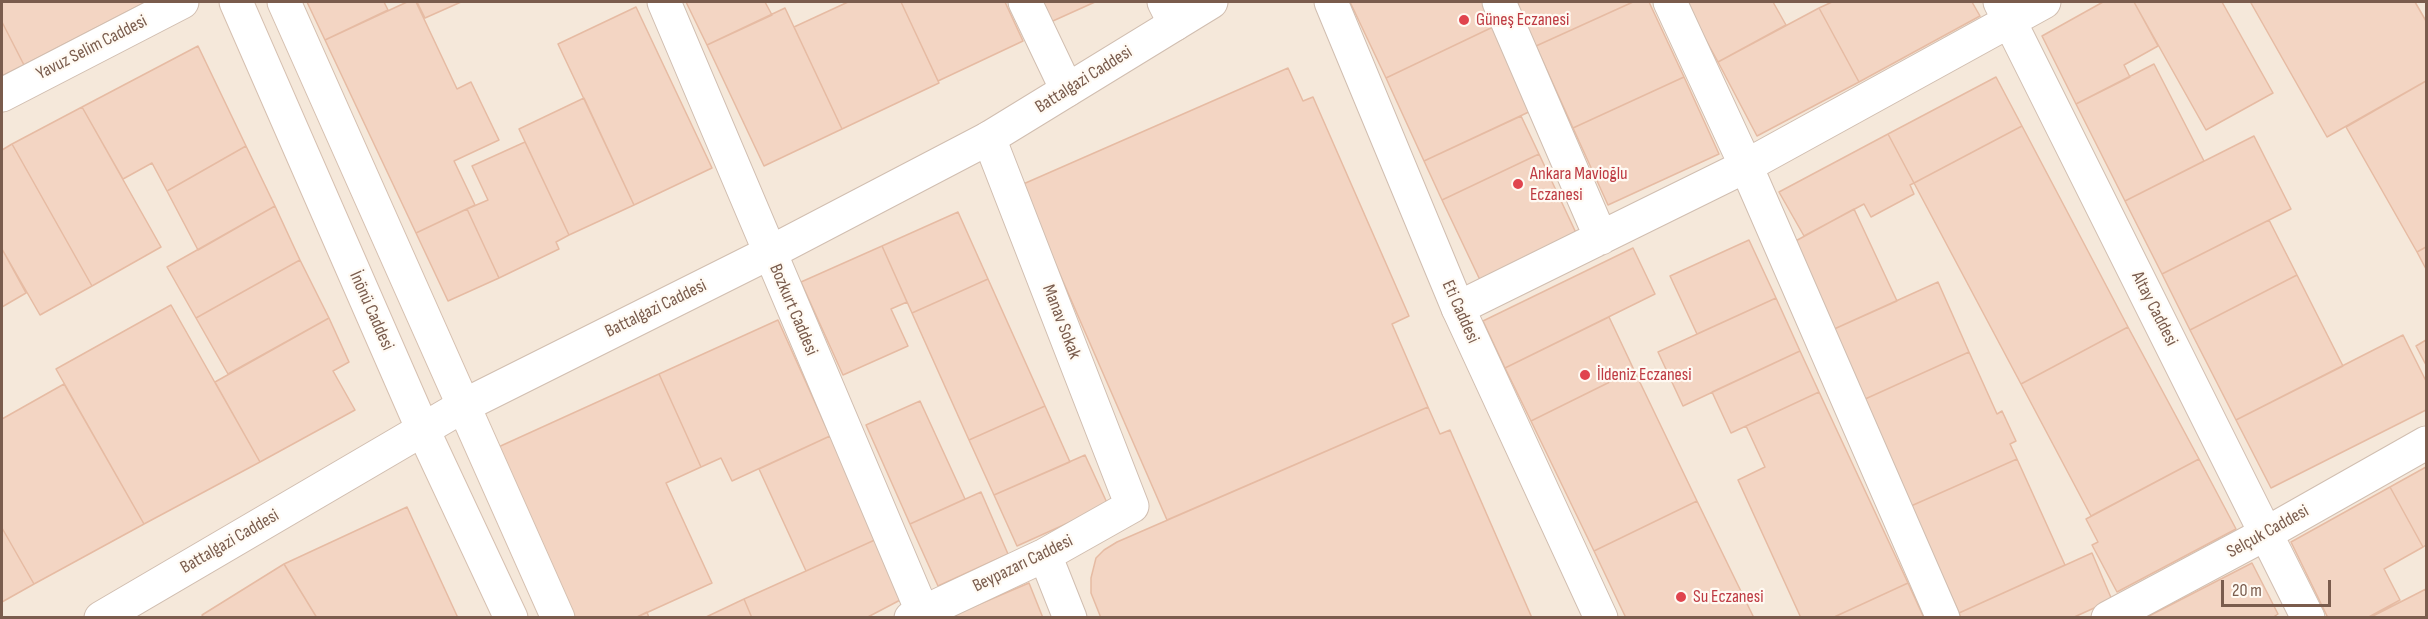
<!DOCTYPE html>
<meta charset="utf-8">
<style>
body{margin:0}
#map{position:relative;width:2428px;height:619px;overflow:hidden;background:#fdf6ec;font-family:"Sofia Sans Condensed",sans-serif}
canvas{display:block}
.frame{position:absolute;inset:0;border:3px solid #7a5c4d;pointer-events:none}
.scale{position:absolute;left:2221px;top:580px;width:110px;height:27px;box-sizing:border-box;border:3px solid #7a5c4d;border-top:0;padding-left:8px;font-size:18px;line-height:21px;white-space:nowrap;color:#7a5c4d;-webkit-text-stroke:4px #fffaf3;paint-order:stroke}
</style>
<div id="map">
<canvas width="2428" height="619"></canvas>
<div class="frame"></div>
<div class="scale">20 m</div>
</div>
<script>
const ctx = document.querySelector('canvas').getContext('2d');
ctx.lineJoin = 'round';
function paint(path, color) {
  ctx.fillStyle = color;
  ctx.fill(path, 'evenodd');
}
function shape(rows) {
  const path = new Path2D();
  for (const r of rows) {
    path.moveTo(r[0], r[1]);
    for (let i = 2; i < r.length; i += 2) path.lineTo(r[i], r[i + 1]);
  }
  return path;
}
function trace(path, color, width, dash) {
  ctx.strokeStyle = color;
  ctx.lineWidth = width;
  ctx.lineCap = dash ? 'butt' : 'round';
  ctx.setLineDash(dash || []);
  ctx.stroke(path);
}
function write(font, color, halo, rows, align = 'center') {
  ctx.font = font + ' "Sofia Sans Condensed",sans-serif';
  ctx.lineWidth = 4.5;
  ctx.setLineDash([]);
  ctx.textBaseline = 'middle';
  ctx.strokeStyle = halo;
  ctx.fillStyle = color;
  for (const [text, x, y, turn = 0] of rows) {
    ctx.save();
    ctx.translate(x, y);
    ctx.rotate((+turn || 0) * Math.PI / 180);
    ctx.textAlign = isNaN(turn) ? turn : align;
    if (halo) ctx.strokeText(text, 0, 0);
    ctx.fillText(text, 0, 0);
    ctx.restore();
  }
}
paint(shape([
 [2,2,2426,2,2426,617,2,617]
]), '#f5e8da');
const building = shape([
 [2,2,146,2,24,65,2,22,2,2],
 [307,2,384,2,388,10,325,40,307,2],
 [407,2,416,2,457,89,471,82,499,140,454,161,475,205,416,233,325,40,407,2],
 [417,2,461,2,425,18,417,2],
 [686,2,765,2,772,15,707,45,686,2],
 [848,2,901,2,939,83,842,129,794,27,848,2],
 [901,2,1005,2,1023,41,938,81,901,2],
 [1033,2,1095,2,1044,25,1033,2],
 [1350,2,1483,2,1495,26,1386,78,1350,2],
 [1515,2,1633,2,1536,46,1515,2],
 [1633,2,1649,2,1684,77,1573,128,1536,46,1633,2],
 [1685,2,1773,2,1786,25,1718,62,1685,2],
 [1832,2,1972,2,1980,16,1859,82,1819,8,1832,2],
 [2103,2,2134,2,2158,46,2124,65,2130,77,2076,104,2042,36,2103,2],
 [2134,2,2222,2,2273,93,2206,130,2134,2],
 [2253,2,2415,2,2426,21,2426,81,2327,137,2251,3,2253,2],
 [636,7,712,168,634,205,558,44,636,7],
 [785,8,842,129,764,166,707,45,785,8],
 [1819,8,1859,82,1757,136,1718,62,1819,8],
 [2,22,24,65,2,76,2,22],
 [1495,26,1533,110,1424,161,1386,78,1495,26],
 [198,46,246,146,167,191,152,163,123,179,82,107,198,46],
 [2154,64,2204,161,2125,201,2076,104,2154,64],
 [1288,68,1303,101,1313,97,1409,316,1392,324,1428,407,1167,520,1021,185,1288,68],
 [1684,77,1719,154,1608,205,1573,128,1684,77],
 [1996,77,2022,126,1914,183,1888,134,1996,77],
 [2426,81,2426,247,2417,252,2346,127,2426,81],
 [584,98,634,205,569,235,519,129,584,98],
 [82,107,161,247,92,286,12,144,82,107],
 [1521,116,1539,154,1442,200,1424,161,1521,116],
 [2022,126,2128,327,2021,384,1914,183,2022,126],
 [1888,134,1914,183,1910,185,1914,194,1871,217,1864,204,1804,236,1779,192,1888,134],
 [2254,136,2291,209,2162,274,2125,201,2254,136],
 [525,142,569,235,556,242,559,249,499,278,467,209,488,200,472,166,525,142],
 [12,144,92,286,40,315,2,249,2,150,12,144],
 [246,146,275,206,198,250,167,191,246,146],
 [1539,154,1577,235,1480,280,1442,200,1539,154],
 [275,206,300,260,196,318,167,267,275,206],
 [467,209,499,278,448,301,416,233,467,209],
 [1854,209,1897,301,1832,330,1792,243,1854,209],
 [958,212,988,279,912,313,882,246,958,212],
 [2269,220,2297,275,2190,330,2162,274,2269,220],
 [1749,240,1776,298,1697,334,1670,276,1749,240],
 [882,246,907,302,891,309,908,346,843,375,801,282,882,246],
 [2426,247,2426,269,2417,252,2426,247],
 [1633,248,1655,294,1505,368,1483,321,1633,248],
 [2,249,26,293,2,307,2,249],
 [300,260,329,318,228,374,196,318,300,260],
 [2297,275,2343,366,2236,420,2190,330,2297,275],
 [988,279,1045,406,969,440,912,313,988,279],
 [1938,282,1969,352,1863,400,1832,330,1938,282],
 [1776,298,1800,351,1683,406,1658,352,1776,298],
 [171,305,260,462,144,524,56,369,171,305],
 [1609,317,1634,370,1531,421,1505,368,1609,317],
 [329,318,349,362,333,371,355,410,260,462,215,382,329,318],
 [778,320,830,436,732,481,721,458,701,467,659,374,778,320],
 [2128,327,2199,459,2091,516,2021,384,2128,327],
 [2403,335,2426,381,2426,410,2271,488,2236,420,2403,335],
 [2426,340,2426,365,2416,346,2426,340],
 [1800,351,1819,392,1731,433,1712,392,1800,351],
 [1969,352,1997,414,2002,411,2016,441,2010,444,2017,459,1911,506,1863,400,1969,352],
 [1634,370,1697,501,1594,551,1531,421,1634,370],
 [659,374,701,467,666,483,712,583,635,618,570,618,494,449,659,374],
 [64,384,144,524,34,584,2,528,2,419,64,384],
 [1819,392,1908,583,1832,618,1801,618,1738,480,1765,467,1746,426,1819,392],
 [920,401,965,499,910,524,866,425,920,401],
 [1045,406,1070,462,994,495,969,440,1045,406],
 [1428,407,1440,434,1450,430,1532,618,1101,618,1091,593,1091,578,1096,558,1104,550,1117,542,1428,407],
 [830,436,877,539,806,571,759,469,830,436],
 [1085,455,1108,505,1017,546,994,495,1085,455],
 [2017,459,2065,565,1959,613,1911,506,2017,459],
 [2199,459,2236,529,2117,592,2092,545,2098,542,2086,519,2199,459],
 [2426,467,2426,545,2423,547,2390,487,2426,467],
 [2390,487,2423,547,2384,569,2400,600,2367,618,2328,618,2291,542,2390,487],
 [981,492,1008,554,938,586,910,524,981,492],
 [1697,501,1754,618,1626,618,1594,551,1697,501],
 [407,507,458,618,317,618,284,564,407,507],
 [2,528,34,584,2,602,2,528],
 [877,539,904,598,866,618,752,618,744,599,877,539],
 [2092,553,2112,600,2072,618,1961,618,1959,613,2092,553],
 [2252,563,2278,614,2272,618,2145,618,2252,563],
 [284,564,317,618,204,618,202,615,284,564],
 [1029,583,1043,618,947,618,1029,583],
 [1908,583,1924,618,1832,618,1908,583],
 [2426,589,2426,618,2369,618,2426,589],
 [744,599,752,618,704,618,744,599],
 [647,612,649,618,635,618,647,612]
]);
paint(building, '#f3d5c3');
trace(building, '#e6bba3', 1.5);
const minor = shape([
 [664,2,925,618],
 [1025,2,1067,90],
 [1164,2,1175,24],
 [1499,2,1601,238],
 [1670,2,1746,166,1943,618],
 [2000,2,2308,618],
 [2,95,182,2],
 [1458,308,1746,166,2044,2],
 [1045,555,1070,618],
 [911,618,1045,555,1132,506,989,138],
 [2108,618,2267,533,2426,443]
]);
const tertiary = shape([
 [1331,2,1458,308,1601,618],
 [101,618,463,406,769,253,989,138,1211,2]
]);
const secondary = shape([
 [236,2,423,430,511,618],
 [284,2,558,618]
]);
trace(minor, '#d1beb0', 35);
trace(tertiary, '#d1beb0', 35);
trace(secondary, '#d6c0b0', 35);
trace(minor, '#fff', 33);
trace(tertiary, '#fff', 33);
trace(secondary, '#fff', 33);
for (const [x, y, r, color] of [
 [1464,20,6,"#e0444e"],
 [1518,184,6,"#e0444e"],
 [1585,375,6,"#e0444e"],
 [1681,597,6,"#e0444e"]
]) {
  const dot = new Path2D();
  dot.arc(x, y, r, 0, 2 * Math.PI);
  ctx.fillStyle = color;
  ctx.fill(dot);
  trace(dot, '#fffaf3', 2);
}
write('18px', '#be3a42', '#fffaf3', [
 ["Güneş Eczanesi",1476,20],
 ["Ankara Mavioğlu",1530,174],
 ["Eczanesi",1530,195],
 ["İldeniz Eczanesi",1597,375],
 ["Su Eczanesi",1693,597]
], 'left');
write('18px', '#7a5c4d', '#fffaf3', [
 ["Yavuz Selim Caddesi",92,48,-27],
 ["Battalgazi Caddesi",1084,80,-32],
 ["Battalgazi Caddesi",656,309,-26],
 ["Altay Caddesi",2154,309,63],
 ["Bozkurt Caddesi",793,310,67],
 ["İnönü Caddesi",371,311,66],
 ["Eti Caddesi",1460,312,66],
 ["Manav Sokak",1061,322,69],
 ["Selçuk Caddesi",2268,532,-29],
 ["Battalgazi Caddesi",230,542,-30],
 ["Beypazarı Caddesi",1023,564,-26]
]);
</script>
